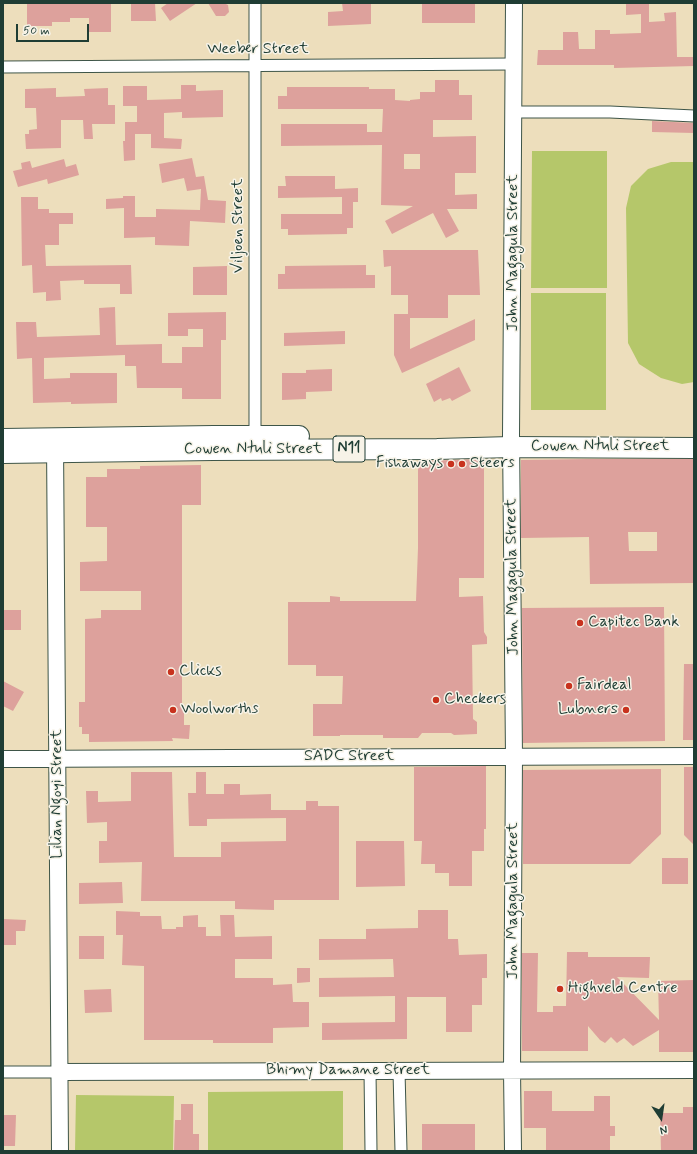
<!DOCTYPE html>
<style>
body{margin:0}
#map{position:relative;width:697px;height:1154px;overflow:hidden;background:#eddebc;font-family:Mynerve,sans-serif}
canvas{display:block}
.frame{position:absolute;inset:0;border:4px solid #1f3d34;pointer-events:none}
.north{position:absolute;left:641px;top:1098px;width:40px;height:40px;-webkit-text-stroke:3px #f7f3e8;paint-order:stroke;rotate:167deg;font-size:11px;font-weight:700;line-height:16px;text-align:center;color:#1f3d34}
.north::after{content:'';display:block;margin:auto;width:14px;height:18px;background:#1f3d34;clip-path:polygon(50% 0,100% 100%,50% 72%,0 100%)}
.scale{position:absolute;left:16px;top:24px;width:73px;height:18px;box-sizing:border-box;border:2px solid #1f3d34;border-top:0;padding-left:5px;font-size:12px;line-height:14px;white-space:nowrap;color:#1f3d34;-webkit-text-stroke:3px #f7f3e8;paint-order:stroke}
</style>
<div id="map">
<canvas width="697" height="1154"></canvas>
<div class="frame"></div>
<div class="north">N</div>
<div class="scale">50 m</div>
</div>
<script>
const ctx = document.querySelector('canvas').getContext('2d');
ctx.lineJoin = 'round';
function paint(path, color) {
  ctx.fillStyle = color;
  ctx.fill(path, 'evenodd');
}
function shape(rows) {
  const path = new Path2D();
  for (const r of rows) {
    path.moveTo(r[0], r[1]);
    for (let i = 2; i < r.length; i += 2) path.lineTo(r[i], r[i + 1]);
  }
  return path;
}
function trace(path, color, width, dash) {
  ctx.strokeStyle = color;
  ctx.lineWidth = width;
  ctx.lineCap = dash ? 'butt' : 'round';
  ctx.setLineDash(dash || []);
  ctx.stroke(path);
}
function write(font, color, halo, rows, align = 'center') {
  ctx.font = font + ' Mynerve,sans-serif';
  ctx.lineWidth = 3;
  ctx.setLineDash([]);
  ctx.textBaseline = 'middle';
  ctx.strokeStyle = halo;
  ctx.fillStyle = color;
  for (const [text, x, y, turn = 0] of rows) {
    ctx.save();
    ctx.translate(x, y);
    ctx.rotate((+turn || 0) * Math.PI / 180);
    ctx.textAlign = isNaN(turn) ? turn : align;
    if (halo) ctx.strokeText(text, 0, 0);
    ctx.fillText(text, 0, 0);
    ctx.restore();
  }
}
paint(shape([
 [532,151,607,151,607,288,531,288],
 [671,162,694,162,694,382,682,384,661,378,639,364,628,343,626,208,631,186,648,169],
 [531,293,606,293,606,410,531,410],
 [343,1091,343,1151,208,1151,208,1092],
 [76,1095,174,1096,173,1151,75,1151]
]), '#b5c76a');
paint(shape([
 [27,3,38,3,38,4,111,3,111,32,89,32,89,18,70,18,70,22,52,22,52,26,27,26],
 [131,3,155,3,156,21,131,21],
 [168,3,197,3,170,21,161,8],
 [208,3,224,3,228,5,229,12,225,16,216,16],
 [342,3,371,3,371,24,328,26,328,12,343,11],
 [422,3,475,3,475,23,422,23],
 [626,3,649,3,649,22,665,21,664,13,676,12,677,57,694,57,694,66,614,68,614,65,537,65,538,50,563,50,563,32,578,32,579,49,595,49,595,30,610,30,610,34,641,33,641,14,626,15],
 [435,80,459,80,459,95,472,95,472,120,433,120,433,137,476,136,476,173,455,173,455,195,477,194,477,209,447,209,459,231,446,238,433,213,392,234,385,221,413,206,381,205,382,145,281,146,281,124,367,124,367,132,382,132,383,109,278,109,278,96,287,96,287,87,369,87,369,89,395,89,395,100,410,101,410,100,420,99,420,92,435,92],
 [404,154,420,154,420,169,404,169],
 [181,85,196,85,196,91,223,90,223,117,182,118,182,112,164,113,164,138,182,139,181,149,151,148,151,134,135,134,135,160,124,161,123,141,125,141,125,122,137,122,137,106,123,106,123,86,147,86,147,100,181,99],
 [56,88,56,97,85,96,84,89,108,88,108,105,115,105,115,124,92,124,93,139,84,139,83,120,61,120,61,148,26,149,25,134,29,134,29,130,37,129,36,108,25,108,25,89],
 [652,121,694,123,694,133,652,132],
 [192,158,196,177,204,176,208,200,226,201,225,223,190,221,189,246,155,245,155,237,124,238,124,208,106,209,106,199,123,198,123,196,135,196,135,217,156,217,156,209,200,210,201,189,187,191,184,178,162,183,159,164],
 [64,159,66,167,76,164,79,175,48,184,47,179,18,187,13,171,22,169,21,163,30,161,32,168],
 [285,176,335,176,335,189,358,188,358,202,353,202,353,228,347,228,347,234,288,235,288,229,281,229,281,214,342,214,342,197,278,198,278,186,286,186],
 [21,197,38,197,38,209,49,209,49,213,73,213,73,224,59,224,59,245,45,245,46,266,131,265,132,294,120,294,120,284,84,284,84,280,60,281,61,300,46,301,46,292,33,293,32,265,22,266],
 [383,250,478,250,480,295,448,295,448,318,410,318,410,349,475,319,475,340,402,373,394,355,394,314,408,314,408,295,391,295,391,266,384,267],
 [366,265,366,275,375,275,375,288,278,289,278,274,285,274,285,266],
 [227,266,227,295,193,295,193,267],
 [115,307,116,345,162,344,162,363,182,363,182,347,203,347,203,329,188,329,188,336,168,336,168,313,226,312,226,340,221,340,221,399,182,399,182,388,137,388,136,366,125,366,125,355,44,358,44,379,70,378,70,373,117,373,117,403,71,404,71,402,33,403,32,358,17,359,16,322,36,322,37,337,100,335,99,308],
 [345,331,345,344,284,346,284,333],
 [459,367,471,391,452,401,450,398,442,401,441,398,434,402,426,384],
 [332,369,332,391,306,392,306,399,282,400,282,373,306,373,306,370],
 [484,459,484,578,459,578,459,597,483,596,484,632,487,637,487,644,472,645,473,719,477,722,477,734,454,735,451,733,422,733,418,738,383,738,383,735,340,735,340,736,313,736,313,704,342,704,343,676,316,676,316,665,288,665,288,602,330,602,330,596,340,597,340,601,416,601,418,548,418,461],
 [587,459,694,459,694,583,590,584,589,537,521,538,521,460],
 [628,532,657,532,657,551,629,551],
 [201,465,201,505,182,505,182,708,184,708,184,725,190,725,189,739,172,738,173,741,89,742,89,734,82,734,82,727,79,727,79,702,85,702,85,619,101,618,101,610,141,610,141,591,80,591,80,562,107,561,107,527,86,527,86,477,107,477,107,469,140,469,140,466],
 [664,607,665,741,523,743,522,608],
 [3,610,21,610,21,630,3,630],
 [684,664,694,664,694,740,683,740],
 [3,681,24,692,13,711,3,706],
 [486,766,486,829,484,829,484,851,472,851,472,886,449,886,449,873,435,873,435,864,421,864,422,841,414,841,414,767],
 [684,767,694,767,694,845,684,835],
 [661,769,661,834,630,864,523,864,523,770],
 [131,772,172,772,174,857,221,857,221,842,286,841,286,818,207,819,207,826,189,826,188,793,196,793,196,772,206,772,206,794,224,794,224,784,240,784,240,795,271,794,271,810,306,810,306,801,318,801,318,806,339,806,339,900,274,900,274,910,235,909,235,901,141,901,142,862,99,863,99,841,107,841,107,822,87,823,86,791,98,791,98,802,131,801],
 [356,841,404,841,405,886,356,887],
 [662,858,688,858,688,884,662,884],
 [122,882,123,903,79,904,79,883],
 [418,910,448,910,448,939,458,939,459,955,487,954,487,978,482,978,482,1005,472,1005,472,1032,446,1032,446,997,407,997,407,1039,322,1040,322,1023,395,1022,395,996,319,997,319,978,394,977,393,959,319,960,319,939,366,939,366,929,418,928],
 [116,911,140,912,140,916,161,916,162,929,176,929,176,927,183,927,183,916,198,915,198,927,206,927,206,936,221,936,220,915,234,915,235,937,272,936,272,959,235,959,235,978,273,978,273,985,292,984,293,1002,309,1002,309,1027,273,1028,273,1043,213,1043,213,1040,144,1040,144,966,122,965,123,935,116,935],
 [3,919,26,920,25,931,16,931,16,945,3,945],
 [79,936,104,936,104,959,79,959],
 [567,952,588,952,588,957,650,957,649,978,617,977,659,1020,658,981,694,980,694,1052,659,1052,659,1030,633,1046,624,1038,617,1043,611,1037,605,1043,600,1040,588,1026,588,1051,522,1051,522,953,538,953,537,1012,553,1012,553,1006,566,1006],
 [297,968,310,968,310,982,297,983],
 [111,989,112,1012,85,1013,84,990],
 [524,1091,552,1091,552,1111,594,1111,594,1096,610,1096,610,1126,615,1126,615,1136,610,1136,610,1151,546,1151,546,1128,524,1128],
 [181,1104,193,1104,193,1134,199,1134,199,1151,174,1151,175,1120,181,1120],
 [683,1107,694,1107,694,1151,661,1151,660,1113,683,1113],
 [3,1115,16,1115,15,1146,3,1146],
 [422,1124,475,1124,475,1150,422,1150]
]), '#dda19c');
const street = shape([
 [255,3,255,440],
 [3,67,513,64],
 [514,112,610,112,694,116],
 [370,1071,371,1151],
 [399,1071,401,1151],
 [3,1072,60,1072]
]);
const secondary = shape([
 [55,441,60,1151],
 [3,759,694,756],
 [60,1072,694,1070],
 [513,1151,512,1070,514,757,511,435,514,3]
]);
const highway = shape([
 [3,439,214,436,299,436],
 [3,453,213,450,437,449,511,447,694,448]
]);
trace(street, '#3e5548', 13);
trace(secondary, '#3e5548', 18);
trace(highway, '#3e5548', 22);
trace(street, '#fff', 11);
trace(secondary, '#fff', 16);
trace(highway, '#fff', 20);
for (const [x, y, r, color] of [
 [451,464,4,"#c8321e"],
 [462,464,4,"#c8321e"],
 [580,623,4,"#c8321e"],
 [171,672,4,"#c8321e"],
 [569,686,4,"#c8321e"],
 [436,700,4,"#c8321e"],
 [173,710,4,"#c8321e"],
 [626,710,4,"#c8321e"],
 [560,989,4,"#c8321e"]
]) {
  const dot = new Path2D();
  dot.arc(x, y, r, 0, 2 * Math.PI);
  ctx.fillStyle = color;
  ctx.fill(dot);
  trace(dot, '#f7f3e8', 1.5);
}
for (const [x, y, w] of [
 [349,449,32]
]) {
  const box = new Path2D();
  box.roundRect(x - w / 2, y - 13, w, 26, 3);
  ctx.fillStyle = '#f7f3e8';
  ctx.fill(box);
  trace(box, '#1f3d34', 1);
}
write('bold 15px', '#1f3d34', null, [
 ["N11",349,449]
]);
write('16px', '#1f3d34', '#f7f3e8', [
 ["Weeber Street",258,50],
 ["Viljoen Street",239,226,-90],
 ["John Magagula Street",514,253,-90],
 ["Cowen Ntuli Street",600,447],
 ["Cowen Ntuli Street",253,450],
 ["John Magagula Street",513,577,-91],
 ["SADC Street",349,757],
 ["Lilian Ngoyi Street",58,794,-90],
 ["John Magagula Street",514,901,-90],
 ["Bhimy Damane Street",348,1071]
]);
write('16px', '#1f3d34', '#f7f3e8', [
 ["Fishaways",443,464,"right"],
 ["Steers",470,464],
 ["Capitec Bank",588,623],
 ["Clicks",179,672],
 ["Fairdeal",577,686],
 ["Checkers",444,700],
 ["Woolworths",181,710],
 ["Lubners",618,710,"right"],
 ["Highveld Centre",568,989]
], 'left');
</script>
